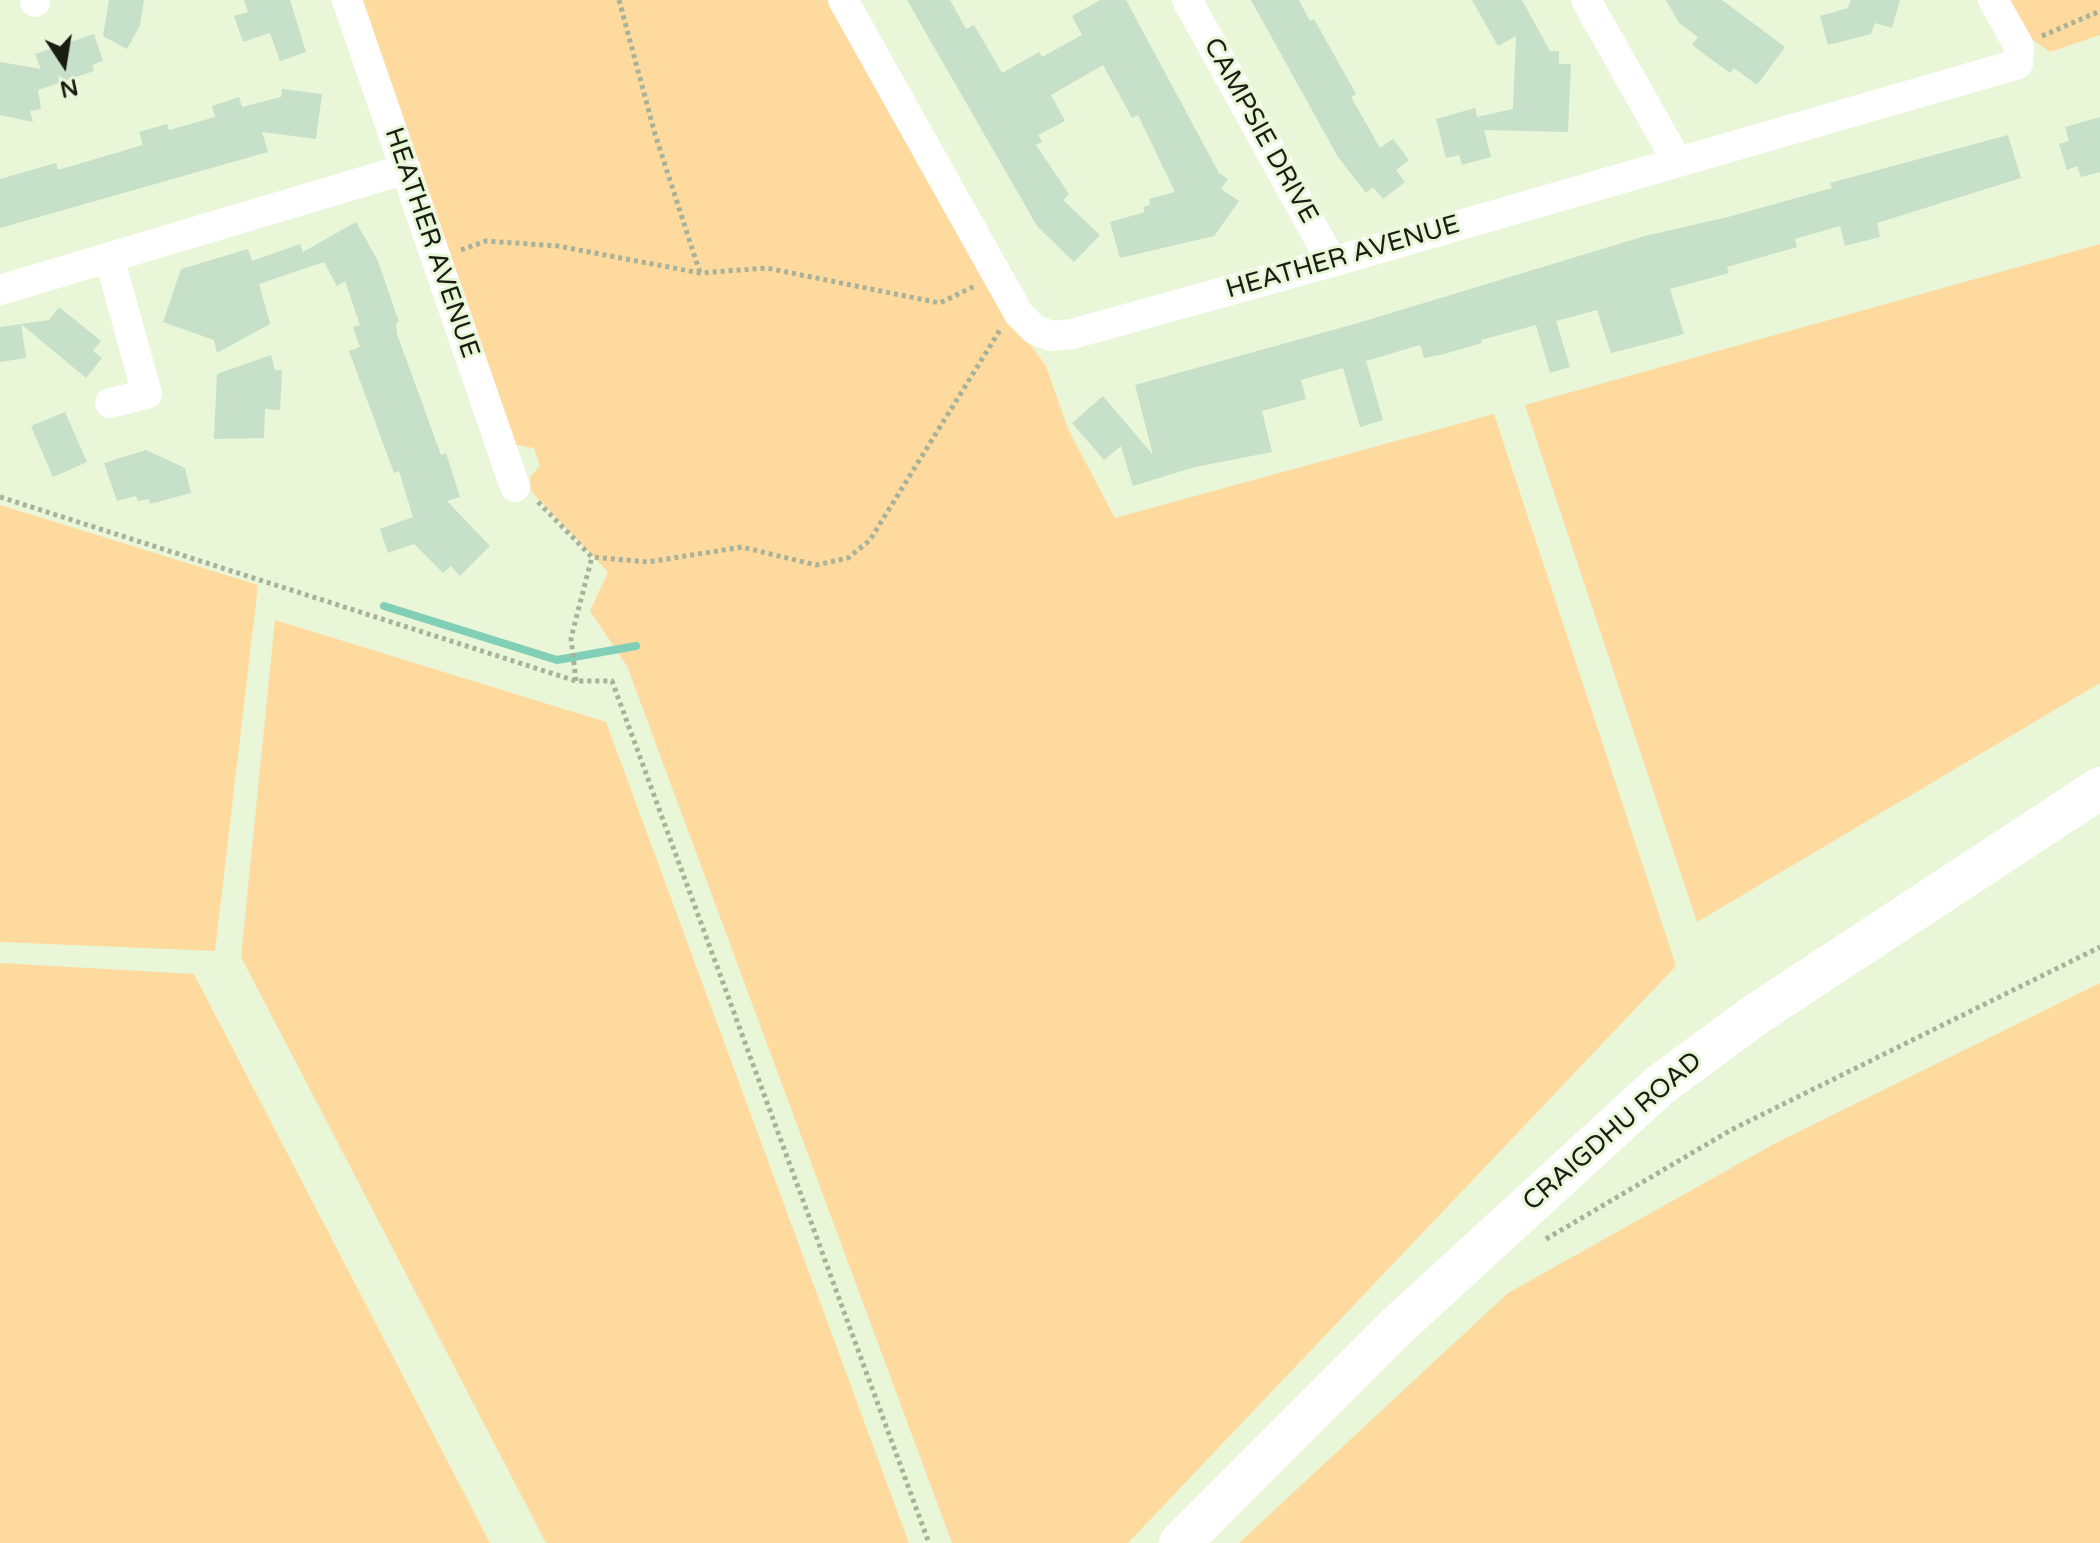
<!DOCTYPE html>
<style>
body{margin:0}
#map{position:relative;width:2100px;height:1543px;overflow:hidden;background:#e9f6d8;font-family:"Varela Round",sans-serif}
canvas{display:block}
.north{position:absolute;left:24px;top:24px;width:80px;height:80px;-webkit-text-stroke:6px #e9f6d8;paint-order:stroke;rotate:168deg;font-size:22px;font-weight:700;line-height:32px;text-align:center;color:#191e13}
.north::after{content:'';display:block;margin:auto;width:28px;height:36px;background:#191e13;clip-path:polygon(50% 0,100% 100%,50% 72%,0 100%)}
</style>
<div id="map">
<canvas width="2100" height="1543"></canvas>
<div class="north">N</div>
</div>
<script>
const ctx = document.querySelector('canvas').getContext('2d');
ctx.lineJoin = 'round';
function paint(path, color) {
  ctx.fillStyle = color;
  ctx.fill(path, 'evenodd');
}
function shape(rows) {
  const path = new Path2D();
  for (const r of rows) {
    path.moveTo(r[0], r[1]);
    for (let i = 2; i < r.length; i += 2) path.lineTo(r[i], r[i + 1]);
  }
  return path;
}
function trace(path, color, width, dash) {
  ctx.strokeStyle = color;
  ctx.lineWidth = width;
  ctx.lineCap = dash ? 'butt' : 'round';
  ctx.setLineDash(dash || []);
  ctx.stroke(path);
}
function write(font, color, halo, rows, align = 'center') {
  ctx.font = font + ' "Varela Round",sans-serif';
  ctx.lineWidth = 6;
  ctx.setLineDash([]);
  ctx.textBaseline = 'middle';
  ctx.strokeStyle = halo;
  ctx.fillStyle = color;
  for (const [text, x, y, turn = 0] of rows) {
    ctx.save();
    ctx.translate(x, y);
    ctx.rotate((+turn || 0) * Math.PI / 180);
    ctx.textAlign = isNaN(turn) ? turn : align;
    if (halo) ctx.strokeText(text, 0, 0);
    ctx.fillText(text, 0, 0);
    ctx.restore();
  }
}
paint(shape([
 [360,0,830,0,994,294,1046,366,1068,429,1115,518,1494,414,1676,966,1128,1543,952,1543,627,666,590,611,608,572,531,491,530,477,540,466,534,448,516,445],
 [2006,0,2100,0,2100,35,2050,52,2026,35],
 [2100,244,2100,683,1697,922,1525,405],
 [0,505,258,585,215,951,0,942],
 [275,620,606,722,909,1543,546,1543,241,957],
 [0,963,194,974,490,1543,0,1543],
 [2100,983,2100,1543,1239,1543,1508,1293,1774,1144]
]), '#feda9f');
trace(shape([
 [384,606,557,660,636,646]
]), '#80cfb6', 8);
paint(shape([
 [109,0,144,0,140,25,127,49,103,36],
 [244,0,290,0,306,52,280,61,270,33,243,42,234,16,248,12],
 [907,0,950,0,966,29,974,25,1002,73,1039,52,1042,57,1082,35,1072,16,1100,0,1126,0,1219,173,1228,179,1221,189,1239,201,1214,236,1120,258,1110,222,1145,212,1143,207,1150,205,1149,199,1175,192,1138,115,1132,118,1103,65,1051,95,1065,121,1038,135,1042,142,1036,145,1069,194,1063,200,1100,235,1074,262,1037,226],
 [1251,0,1299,0,1310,21,1314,19,1356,94,1351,97,1380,148,1393,139,1409,160,1396,170,1405,182,1383,199,1373,187,1366,193,1338,157],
 [1472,0,1522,0,1550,51,1559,51,1559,64,1571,64,1568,132,1484,130,1491,157,1462,165,1459,155,1446,158,1436,119,1475,108,1477,117,1513,109,1516,36,1498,46],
 [1666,0,1722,0,1785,47,1757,85,1734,68,1730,73,1692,45,1698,37,1679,23],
 [1851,0,1900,0,1892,28,1875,23,1871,34,1828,45,1820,16,1848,8],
 [94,34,103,61,92,65,94,71,38,90,41,109,30,111,33,122,0,115,0,62,41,69,35,54],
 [282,89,322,94,316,139,262,132,268,152,0,228,0,179,56,163,58,170,143,145,139,132,167,124,169,130,215,117,212,106,239,97,242,107,281,97],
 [2100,117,2100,172,2081,177,2077,166,2067,170,2059,144,2069,141,2065,127],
 [2008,135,2021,178,1877,223,1880,237,1845,246,1840,226,1795,239,1797,247,1727,267,1729,273,1670,289,1684,334,1662,340,1611,353,1597,310,1556,321,1570,367,1550,373,1536,325,1481,340,1482,343,1444,354,1424,358,1420,345,1366,361,1383,420,1360,427,1343,368,1301,380,1306,399,1262,411,1272,452,1195,467,1133,486,1121,446,1104,460,1072,423,1103,396,1153,455,1135,385,1358,323,1645,236,1728,217,1832,188,1830,183],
 [356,222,378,261,399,322,396,323,397,334,441,455,446,453,460,497,447,501,490,546,460,576,451,566,443,573,414,544,388,553,380,529,413,517,399,471,394,473,349,351,360,347,353,327,360,325,345,281,337,286,324,262,259,284,270,324,217,353,214,340,163,322,181,269,248,249,252,261,300,244,303,252],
 [59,307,101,341,93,351,102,358,86,378,21,324,26,358,0,362,0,327,49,320],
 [271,355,275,370,282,370,280,410,265,409,264,438,214,439,217,374],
 [65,412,87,462,53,477,31,426],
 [146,450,185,468,191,493,150,504,149,499,138,501,136,496,117,501,104,463]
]), '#c6e0c9');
trace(shape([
 [619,0,655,134,700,273],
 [2042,36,2100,11],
 [461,250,486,241,558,246,700,273,767,268,940,303,975,286],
 [0,497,576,681,612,681,929,1543],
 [538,502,592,557,648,562,742,547,816,565,848,558,870,540,1000,330],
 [576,681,571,638,592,557],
 [1546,1239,1731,1130,2100,947]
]), '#a8b29a', 5, [4, 4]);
trace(shape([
 [35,0,35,2],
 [347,0,515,487],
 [843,0,1019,314,1035,330,1052,336,1072,334,1332,262,2018,64,2019,46,1993,0],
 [1187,0,1332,262],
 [1586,0,1677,161],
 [110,260,147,394,110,403],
 [0,290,406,169]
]), '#fff', 30);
trace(shape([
 [1180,1543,1396,1327,1660,1085,1755,1015,2100,788]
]), '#fff', 42);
write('26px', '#191e13', '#e9f6d8', [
 ["CAMPSIE DRIVE",1260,131,61],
 ["HEATHER AVENUE",431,243,71],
 ["HEATHER AVENUE",1343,258,-16],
 ["CRAIGDHU ROAD",1613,1132,-41]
]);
</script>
